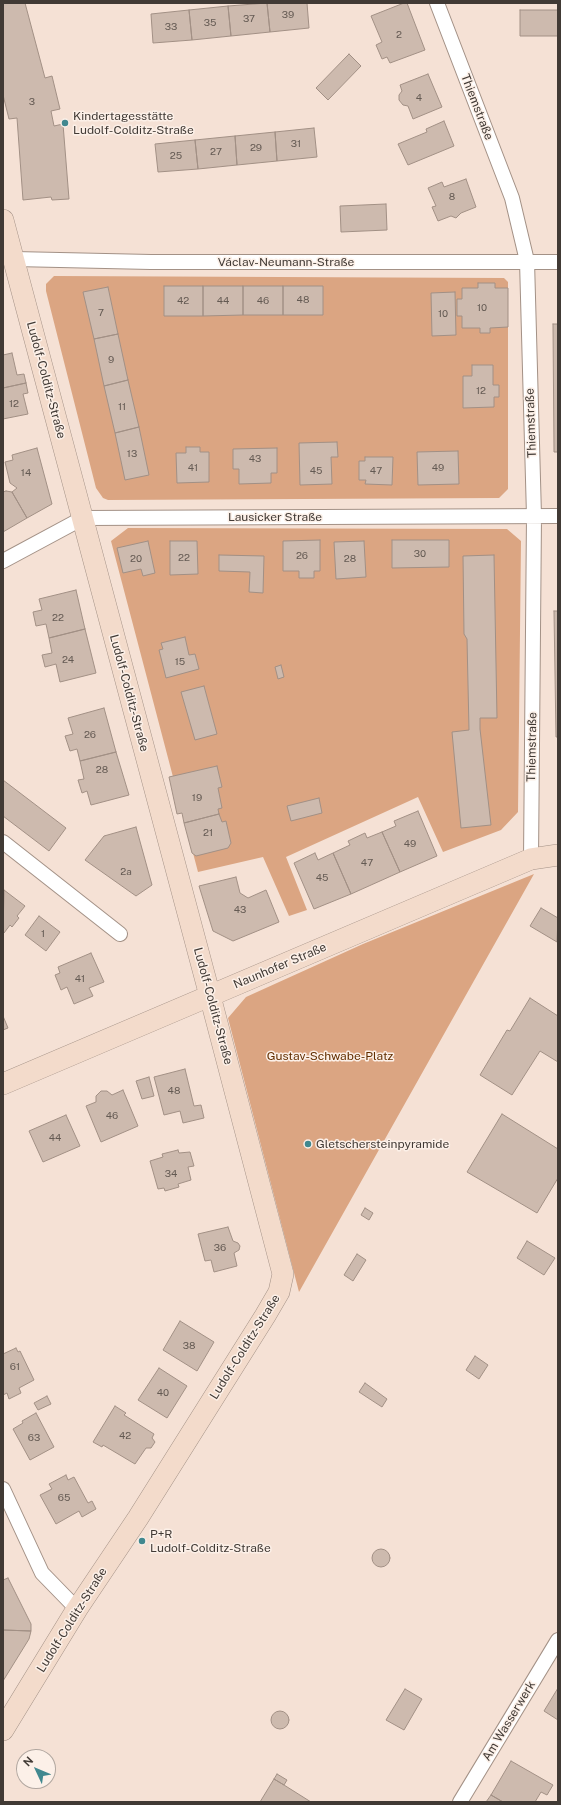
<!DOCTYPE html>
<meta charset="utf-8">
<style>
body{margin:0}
#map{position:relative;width:561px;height:1805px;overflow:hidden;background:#f5e1d5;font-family:"Public Sans",sans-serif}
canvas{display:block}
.frame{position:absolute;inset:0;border:4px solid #413a35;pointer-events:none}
.north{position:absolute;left:16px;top:1749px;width:40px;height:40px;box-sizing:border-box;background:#fcf0e8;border:1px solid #b1a7a0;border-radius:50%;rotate:314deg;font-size:11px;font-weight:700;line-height:16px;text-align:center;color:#413a35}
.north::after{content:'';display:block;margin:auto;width:14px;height:18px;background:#41888f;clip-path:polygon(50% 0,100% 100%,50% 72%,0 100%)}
</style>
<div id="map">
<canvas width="561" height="1805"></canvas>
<div class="frame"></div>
<div class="north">N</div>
</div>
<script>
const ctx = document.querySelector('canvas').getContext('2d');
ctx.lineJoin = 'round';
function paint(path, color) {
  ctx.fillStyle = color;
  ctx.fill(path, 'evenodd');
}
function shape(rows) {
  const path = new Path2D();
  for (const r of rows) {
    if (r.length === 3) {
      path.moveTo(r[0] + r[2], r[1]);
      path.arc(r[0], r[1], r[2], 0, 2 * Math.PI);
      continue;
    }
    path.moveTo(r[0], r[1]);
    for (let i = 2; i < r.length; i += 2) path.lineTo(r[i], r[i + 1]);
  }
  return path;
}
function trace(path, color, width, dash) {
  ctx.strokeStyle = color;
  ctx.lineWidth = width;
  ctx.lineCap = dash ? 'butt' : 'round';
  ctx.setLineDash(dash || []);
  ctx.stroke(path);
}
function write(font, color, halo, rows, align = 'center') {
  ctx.font = font + ' "Public Sans",sans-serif';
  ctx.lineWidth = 3;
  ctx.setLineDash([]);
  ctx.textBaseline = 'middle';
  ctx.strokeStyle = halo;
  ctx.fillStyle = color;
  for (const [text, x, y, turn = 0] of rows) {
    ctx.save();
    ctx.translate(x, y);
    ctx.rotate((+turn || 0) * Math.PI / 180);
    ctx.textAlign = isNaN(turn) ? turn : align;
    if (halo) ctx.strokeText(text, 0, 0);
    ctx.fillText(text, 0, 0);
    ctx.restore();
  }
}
paint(shape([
 [54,276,504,278,508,282,508,489,499,498,108,500,103,498,96,488,46,291,46,284],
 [128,528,507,529,521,541,518,812,501,830,443,852,418,797,286,857,307,910,289,916,263,857,198,872,111,541],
 [534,874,299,1292,228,1018,246,997,363,944]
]), '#dba582');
const building = shape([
 [3,3,25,3,45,78,52,76,60,109,51,111,54,126,63,124,69,199,52,200,51,197,23,200,17,118,9,119,3,95,3,3],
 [267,3,307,3,309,28,270,32,267,3],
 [267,3,270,32,231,36,228,6,267,3],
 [404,3,407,3,425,50,390,63,387,57,382,59,376,45,382,42,371,16,404,3],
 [228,6,231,36,192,40,189,10,228,6],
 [189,10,192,40,153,43,151,14,189,10],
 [520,10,558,10,558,36,520,36,520,10],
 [349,54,361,66,328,100,316,88,349,54],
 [428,74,442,107,413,119,408,106,403,105,399,100,399,95,402,91,400,85,428,74],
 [444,121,454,146,408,165,398,144,427,132,426,129,444,121],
 [314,128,317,157,277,161,275,132,314,128],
 [275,132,277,161,237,165,235,136,275,132],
 [235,136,237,165,198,169,195,140,235,136],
 [195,140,198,169,158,172,155,144,195,140],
 [466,179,476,207,461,213,456,218,451,216,438,221,432,207,436,206,428,188,442,182,444,187,466,179],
 [386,204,387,230,341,232,340,206,386,204],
 [478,283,495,283,495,288,508,288,508,327,490,328,490,333,480,333,480,328,462,328,462,316,457,316,457,299,462,299,462,288,478,288,478,283],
 [164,286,203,286,203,316,164,316,164,286],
 [203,286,243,286,243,315,203,316,203,286],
 [243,286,283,286,283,315,243,315,243,286],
 [283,286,323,286,323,315,283,315,283,286],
 [108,287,118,334,94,339,83,292,108,287],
 [455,292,456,335,432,336,431,293,455,292],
 [553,324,558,324,558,452,554,452,553,324],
 [118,334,128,380,104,386,94,339,118,334],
 [12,353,17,375,24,374,26,383,3,388,3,355,12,353],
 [472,365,493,365,493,385,499,385,499,397,494,397,494,407,463,408,463,376,472,376,472,365],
 [128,380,139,427,115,433,104,386,128,380],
 [26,383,28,393,23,394,28,414,3,419,3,388,26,383],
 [139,427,149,475,125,480,115,433,139,427],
 [337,442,338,457,331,457,332,484,300,485,299,443,337,442],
 [186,447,200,447,200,452,209,452,209,482,177,483,176,453,186,453,186,447],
 [37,448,52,504,27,518,12,492,17,488,10,483,5,462,13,460,12,455,37,448],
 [277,448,277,473,271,473,271,483,239,484,239,469,233,469,233,449,277,448],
 [458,451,459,484,418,485,417,452,458,451],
 [365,457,393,457,392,485,365,484,366,480,359,480,359,461,365,461,365,457],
 [6,491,12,492,27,518,3,532,3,492,6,491],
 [320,540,320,571,314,571,314,578,299,578,299,571,283,571,283,541,320,540],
 [392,540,449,540,449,567,392,568,392,540],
 [148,541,155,573,143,576,141,569,123,573,117,548,148,541],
 [170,541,197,541,198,574,170,575,170,541],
 [364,541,366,577,336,579,334,542,364,541],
 [219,555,264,556,263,593,249,592,250,572,219,571,219,555],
 [494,555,497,718,480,718,480,729,491,825,461,828,452,732,469,730,467,639,464,634,463,556,494,555],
 [76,590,85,629,49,638,46,624,36,626,33,612,42,610,39,599,76,590],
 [554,611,558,611,558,737,556,737,554,611],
 [85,629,96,673,60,682,56,664,45,667,42,655,52,653,49,638,85,629],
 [185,637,189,655,195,654,199,669,166,678,159,650,163,649,161,643,185,637],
 [281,665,284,677,278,679,275,667,281,665],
 [204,686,217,734,195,740,181,692,204,686],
 [104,708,116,752,80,761,77,749,70,751,65,736,73,734,68,718,104,708],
 [116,752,129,795,91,805,87,791,82,793,78,780,84,779,80,761,116,752],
 [217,766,222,787,218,788,222,808,218,809,219,814,184,823,182,813,177,814,169,777,217,766],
 [3,780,66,828,49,851,3,816,3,780],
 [319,798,322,813,291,821,287,806,319,798],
 [418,811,437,856,400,872,382,832,396,826,394,821,418,811],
 [219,814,222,822,226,821,231,843,228,848,196,856,192,853,184,823,219,814],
 [136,827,152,885,136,896,85,860,104,836,136,827],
 [382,832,400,872,351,894,333,853,350,845,348,841,365,833,367,838,382,832],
 [315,853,318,860,333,853,351,894,314,909,294,863,315,853],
 [236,877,240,893,248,898,266,890,279,922,233,941,213,931,199,886,236,877],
 [4,890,25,906,17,916,19,918,12,927,10,925,4,933,3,932,4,890],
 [541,908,558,918,557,942,530,926,541,908],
 [39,916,60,932,46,951,25,935,39,916],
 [91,953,104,982,89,988,93,996,74,1004,67,987,61,990,55,975,60,973,58,967,91,953],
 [530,998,558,1016,558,1062,540,1051,512,1095,480,1075,507,1030,510,1031,530,998],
 [3,1016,8,1028,3,1030,3,1016],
 [185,1069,194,1106,201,1105,204,1118,183,1123,180,1111,164,1115,154,1077,185,1069],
 [149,1077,154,1096,142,1099,136,1081,149,1077],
 [123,1090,138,1126,101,1142,86,1106,96,1102,96,1096,101,1091,107,1091,112,1095,123,1090],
 [502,1114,558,1149,558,1178,537,1213,467,1172,502,1114],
 [66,1115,80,1146,43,1162,29,1131,66,1115],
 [178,1150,179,1153,190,1152,194,1166,188,1167,191,1180,178,1184,179,1187,165,1191,164,1188,158,1189,150,1161,163,1157,162,1154,178,1150],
 [365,1208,373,1213,369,1220,361,1215,365,1208],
 [228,1227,233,1241,238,1243,240,1246,239,1250,234,1253,237,1266,214,1272,211,1260,205,1261,198,1234,228,1227],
 [527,1241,555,1258,544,1275,517,1258,527,1241],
 [357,1254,366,1260,353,1281,344,1275,357,1254],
 [180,1321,214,1342,197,1371,163,1350,180,1321],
 [16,1348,18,1352,20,1351,34,1380,19,1388,21,1393,9,1399,7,1393,3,1395,3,1354,16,1348],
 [475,1356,488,1365,479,1379,466,1370,475,1356],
 [159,1368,187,1386,167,1418,138,1400,159,1368],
 [365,1383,387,1399,382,1407,359,1392,365,1383],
 [47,1396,51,1404,38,1410,34,1403,47,1396],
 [115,1406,126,1413,124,1415,154,1434,152,1438,155,1442,151,1448,146,1448,135,1464,103,1445,102,1447,93,1442,115,1406],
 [36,1413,54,1447,30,1460,13,1429,23,1423,22,1421,36,1413],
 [66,1475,68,1480,74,1477,88,1503,92,1501,96,1509,82,1517,79,1511,56,1524,40,1495,52,1489,49,1484,66,1475],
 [381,1558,9],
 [8,1578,31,1624,31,1631,3,1630,3,1580,8,1578],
 [3,1630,31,1631,29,1639,3,1681,3,1630],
 [558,1688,558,1720,544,1711,558,1688],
 [405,1689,422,1699,404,1730,386,1720,405,1689],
 [280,1720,9],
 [511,1761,553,1785,547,1795,541,1792,535,1802,503,1802,491,1795,511,1761],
 [277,1774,287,1780,284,1785,274,1779,277,1774],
 [274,1779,284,1785,311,1802,260,1802,274,1779],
 [491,1795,503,1802,486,1802,491,1795]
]);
paint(building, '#cdbaae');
trace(building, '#a29085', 1);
const street = shape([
 [437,3,512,198,527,261,534,516,531,859],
 [14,259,151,262,558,262],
 [3,561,83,518,558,516],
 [3,842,120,934],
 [3,1489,42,1573,77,1609],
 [460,1802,558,1640]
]);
const secondary = shape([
 [3,220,210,996,283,1274,279,1292,265,1316,138,1518,77,1609,3,1730],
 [3,1084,531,859,558,855]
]);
trace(street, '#a39186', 16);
trace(secondary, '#a39186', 22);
trace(street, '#fff', 14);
trace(secondary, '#f3dbcb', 21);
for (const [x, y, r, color] of [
 [65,123,4,"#41888f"],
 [308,1144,4,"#41888f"],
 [142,1541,4,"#41888f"]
]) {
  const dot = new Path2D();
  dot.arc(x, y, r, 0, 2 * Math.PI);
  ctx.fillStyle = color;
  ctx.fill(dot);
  trace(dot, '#fcf0e8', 1.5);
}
write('10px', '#645a53', null, [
 ["39",288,15],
 ["37",249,19],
 ["35",210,23],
 ["33",171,27],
 ["2",399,35],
 ["4",419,98],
 ["3",32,102],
 ["31",296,144],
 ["29",256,148],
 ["27",216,152],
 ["25",176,156],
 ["8",452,197],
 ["48",303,300],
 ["42",183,301],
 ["44",223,301],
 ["46",263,301],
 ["10",482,308],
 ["7",101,313],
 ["10",443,314],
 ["9",111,360],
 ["12",481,391],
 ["12",14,404],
 ["11",122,407],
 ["13",132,454],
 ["43",255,459],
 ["41",193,468],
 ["49",438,468],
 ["45",316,471],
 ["47",376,471],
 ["14",26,473],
 ["30",420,554],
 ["26",302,556],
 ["22",184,558],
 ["20",136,559],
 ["28",350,559],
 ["22",58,618],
 ["24",68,660],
 ["15",180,662],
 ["26",90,735],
 ["28",102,770],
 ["19",197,798],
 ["21",208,833],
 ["49",410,844],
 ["47",367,863],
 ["2a",126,872],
 ["45",322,878],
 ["43",240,910],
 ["1",43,934],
 ["41",80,979],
 ["48",174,1091],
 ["46",112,1116],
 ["44",55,1138],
 ["34",171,1174],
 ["36",220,1248],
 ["38",189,1346],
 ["61",15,1367],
 ["40",163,1393],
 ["42",125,1436],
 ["63",34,1438],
 ["65",64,1498]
]);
write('12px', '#413a35', '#fcf0e8', [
 ["Thiemstraße",477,107,69],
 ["Václav-Neumann-Straße",286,262],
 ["Ludolf-Colditz-Straße",46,380,75],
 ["Thiemstraße",531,423,-92],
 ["Lausicker Straße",275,517],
 ["Ludolf-Colditz-Straße",129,693,75],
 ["Thiemstraße",532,747,-89],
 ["Naunhofer Straße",280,966,-23],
 ["Ludolf-Colditz-Straße",213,1006,75],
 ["Ludolf-Colditz-Straße",245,1347,-58],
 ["Ludolf-Colditz-Straße",72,1620,-58],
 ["Am Wasserwerk",509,1721,-59]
]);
write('12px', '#413a35', '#fcf0e8', [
 ["Kindertagesstätte",73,116],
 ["Ludolf-Colditz-Straße",73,130],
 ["Gletschersteinpyramide",316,1144],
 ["P+R",150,1534],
 ["Ludolf-Colditz-Straße",150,1548]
], 'left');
write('12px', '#622e00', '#fcf0e8', [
 ["Gustav-Schwabe-Platz",330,1056]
]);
</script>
